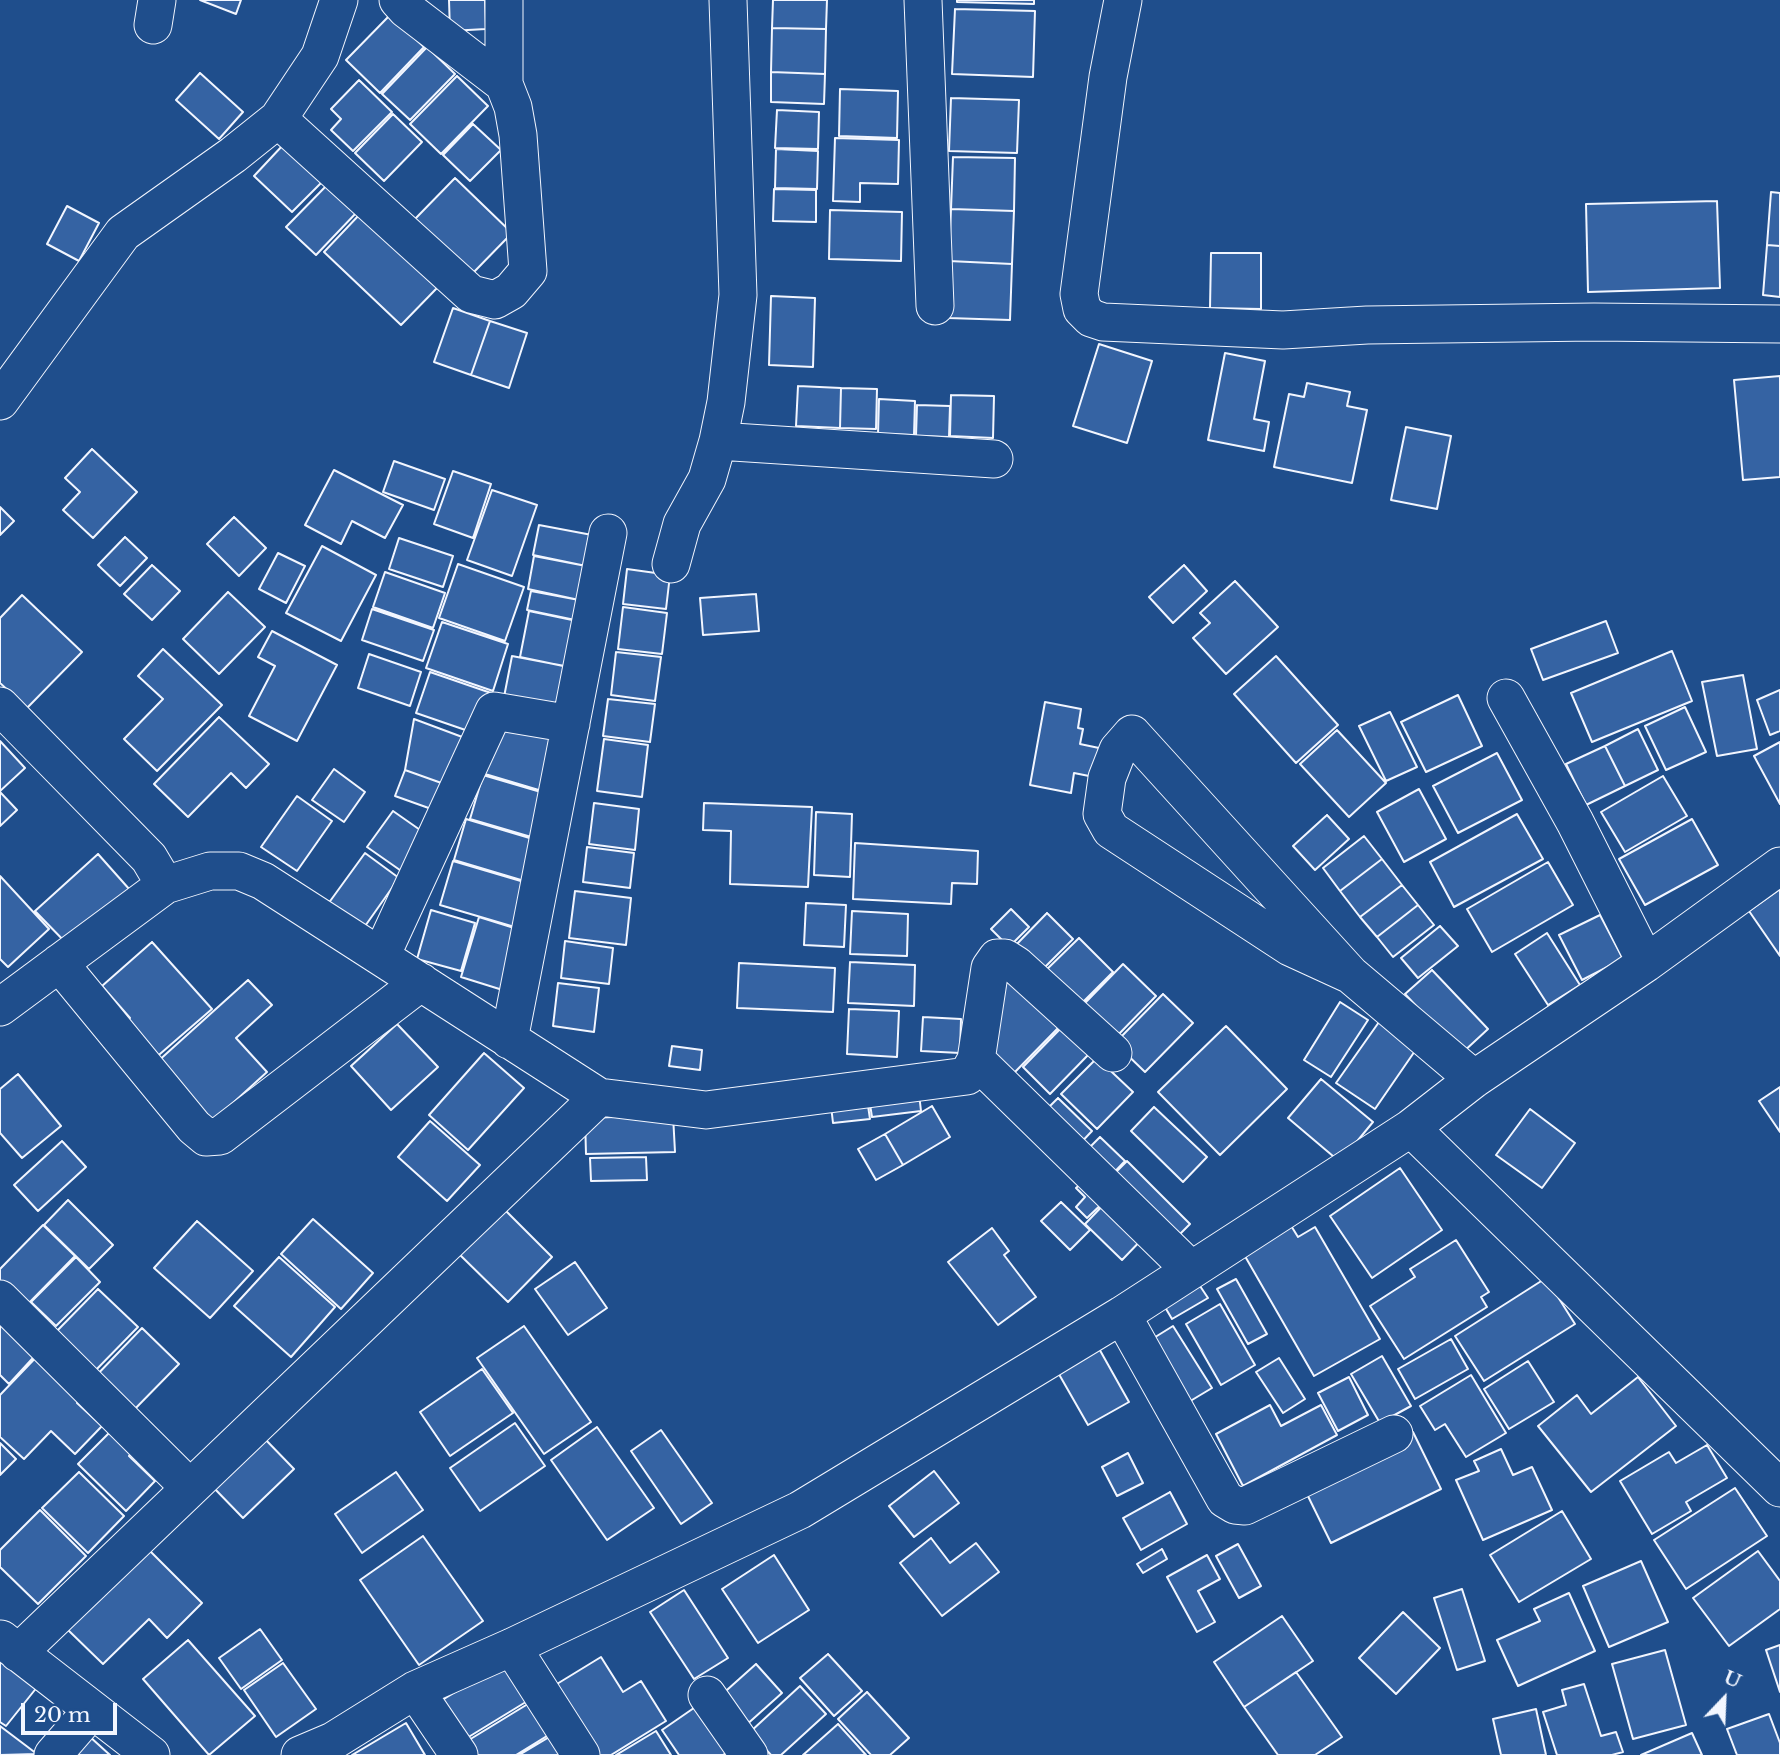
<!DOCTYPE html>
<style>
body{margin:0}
#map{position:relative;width:1780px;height:1755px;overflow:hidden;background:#1f4e8c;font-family:"Libre Baskerville",serif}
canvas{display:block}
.north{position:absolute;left:1689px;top:1664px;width:70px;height:70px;-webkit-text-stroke:5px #1f4e8c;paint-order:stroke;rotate:23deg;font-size:19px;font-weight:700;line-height:28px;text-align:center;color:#f2f6ff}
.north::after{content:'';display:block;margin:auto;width:24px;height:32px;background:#f2f6ff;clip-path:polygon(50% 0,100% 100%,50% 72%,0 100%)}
.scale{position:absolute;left:21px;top:1703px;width:96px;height:32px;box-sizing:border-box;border:4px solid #f2f6ff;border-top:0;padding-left:9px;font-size:21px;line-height:24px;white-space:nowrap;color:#f2f6ff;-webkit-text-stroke:5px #1f4e8c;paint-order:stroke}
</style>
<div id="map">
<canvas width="1780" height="1755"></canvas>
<div class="north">U</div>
<div class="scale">20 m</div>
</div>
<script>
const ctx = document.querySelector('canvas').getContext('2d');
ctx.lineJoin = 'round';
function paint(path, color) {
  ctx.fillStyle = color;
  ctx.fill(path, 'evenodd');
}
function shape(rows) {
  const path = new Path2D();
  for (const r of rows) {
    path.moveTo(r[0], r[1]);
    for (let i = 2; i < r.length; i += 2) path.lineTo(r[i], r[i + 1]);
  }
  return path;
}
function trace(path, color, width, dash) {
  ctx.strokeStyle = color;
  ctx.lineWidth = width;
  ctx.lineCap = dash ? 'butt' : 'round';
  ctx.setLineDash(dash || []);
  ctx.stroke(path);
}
const building = shape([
 [200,0,241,0,236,14,200,0],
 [449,0,485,0,486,29,450,31,449,0],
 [773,0,827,0,826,29,772,28,773,0],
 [957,0,1034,0,1034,4,957,2,957,0],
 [955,9,1035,11,1033,77,952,74,955,9],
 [390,15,424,47,380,93,346,60,390,15],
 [772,28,826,29,825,74,771,72,772,28],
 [427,47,455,74,410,120,382,94,427,47],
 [771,72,825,74,824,104,771,102,771,72],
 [200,73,243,112,219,139,176,100,200,73],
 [457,76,488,106,441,154,410,124,457,76],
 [359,80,392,112,353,151,331,130,341,119,331,109,359,80],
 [840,89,898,91,897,138,839,136,840,89],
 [951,98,1019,100,1017,153,949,151,951,98],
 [777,110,819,112,818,149,775,148,777,110],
 [393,114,422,142,384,181,355,153,393,114],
 [473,124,501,150,470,181,443,155,473,124],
 [835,138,899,140,898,184,860,183,860,202,833,201,835,138],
 [283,145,322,182,292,212,254,176,283,145],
 [776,149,818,151,817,189,775,188,776,149],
 [953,157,1015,158,1014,211,951,209,953,157],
 [455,178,512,233,472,274,415,219,455,178],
 [329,183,358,211,316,255,286,227,329,183],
 [774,189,816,190,816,222,773,221,774,189],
 [1771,192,1780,193,1780,246,1767,245,1771,192],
 [1717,201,1720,288,1588,292,1586,204,1717,201],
 [67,206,99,223,79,261,47,244,67,206],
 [951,209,1014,211,1012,264,949,261,951,209],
 [830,210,902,212,901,261,829,259,830,210],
 [360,214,437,288,401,325,324,252,360,214],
 [1767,245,1780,246,1780,297,1763,295,1767,245],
 [1211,253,1261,253,1261,309,1210,308,1211,253],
 [949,261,1012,264,1010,320,948,318,949,261],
 [771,296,815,298,813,367,769,365,771,296],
 [453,308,490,321,471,375,434,362,453,308],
 [490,321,527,333,509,388,471,375,490,321],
 [1099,344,1152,361,1127,443,1073,426,1099,344],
 [1225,353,1265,361,1254,419,1269,422,1264,451,1208,440,1225,353],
 [1780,376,1780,477,1743,480,1734,380,1780,376],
 [1307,383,1350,392,1347,406,1367,410,1352,483,1274,467,1289,394,1304,397,1307,383],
 [798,386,841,388,840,428,796,426,798,386],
 [841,388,877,389,876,429,840,428,841,388],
 [951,395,994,396,993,438,950,436,951,395],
 [879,399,915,401,914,435,878,434,879,399],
 [917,405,950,406,949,437,916,436,917,405],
 [1406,427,1451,436,1437,509,1391,500,1406,427],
 [92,449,137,492,93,538,63,510,80,492,65,478,92,449],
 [394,461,445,479,434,510,383,492,394,461],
 [334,470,403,505,385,538,352,521,341,544,305,525,334,470],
 [453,471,491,484,473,538,434,524,453,471],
 [492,490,537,505,512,576,467,560,492,490],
 [0,507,14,521,0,535,0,507],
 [234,517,266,548,239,576,207,544,234,517],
 [539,525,592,535,586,566,533,555,539,525],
 [125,537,147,558,120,586,98,565,125,537],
 [399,538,453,556,443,587,389,569,399,538],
 [322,546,376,575,341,641,286,613,322,546],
 [278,553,305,566,286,603,259,589,278,553],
 [534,556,586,566,579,600,528,589,534,556],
 [458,564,524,587,505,641,439,618,458,564],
 [152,565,180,591,152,620,124,594,152,565],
 [1184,565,1207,591,1173,623,1149,597,1184,565],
 [627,569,670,575,666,609,623,604,627,569],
 [385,572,445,593,433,628,373,607,385,572],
 [1235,581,1278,627,1226,674,1193,638,1210,623,1200,613,1235,581],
 [531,591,579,600,575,620,527,610,531,591],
 [228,592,265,627,219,674,183,639,228,592],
 [756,594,759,631,703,635,700,598,756,594],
 [22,595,82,652,27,708,0,683,0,618,22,595],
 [623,607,667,613,662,654,618,649,623,607],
 [372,609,434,630,423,661,362,640,372,609],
 [529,611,577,621,568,667,520,657,529,611],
 [1606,621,1618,653,1543,680,1531,649,1606,621],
 [442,622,508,644,493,691,426,668,442,622],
 [272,631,337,665,297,741,249,716,275,666,258,657,272,631],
 [163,649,222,705,157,771,124,739,163,699,138,676,163,649],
 [1672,651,1692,701,1592,742,1571,693,1672,651],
 [616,652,661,657,655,701,611,695,616,652],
 [369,654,421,672,410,706,358,688,369,654],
 [512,656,575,668,567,709,504,697,512,656],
 [1276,656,1338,725,1296,763,1234,694,1276,656],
 [430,672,491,693,477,734,416,713,430,672],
 [1743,675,1757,749,1717,756,1702,682,1743,675],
 [1780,690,1780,731,1770,735,1757,700,1780,690],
 [1458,695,1482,746,1426,772,1401,722,1458,695],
 [608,699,655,704,650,742,603,736,608,699],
 [1045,702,1081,709,1078,728,1083,729,1080,744,1099,748,1094,777,1074,773,1071,793,1030,785,1045,702],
 [1685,707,1706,752,1666,770,1645,726,1685,707],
 [1390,712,1417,767,1386,781,1359,726,1390,712],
 [219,717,269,764,246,788,231,773,188,817,154,784,219,717],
 [414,719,473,741,447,785,405,770,414,719],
 [500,723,558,740,542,791,485,774,500,723],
 [1638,729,1658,770,1625,786,1605,746,1638,729],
 [1337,730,1386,783,1349,817,1300,764,1337,730],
 [604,739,648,745,642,797,597,791,604,739],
 [0,741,25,768,0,791,0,741],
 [1780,742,1780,804,1754,756,1780,742],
 [1605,746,1625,786,1586,805,1566,764,1605,746],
 [1497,753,1522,800,1458,833,1433,786,1497,753],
 [334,769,365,792,344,822,312,800,334,769],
 [405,770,447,785,437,811,395,796,405,770],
 [483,775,551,795,538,839,470,819,483,775],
 [1663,776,1687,816,1625,852,1601,812,1663,776],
 [1419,789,1446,839,1404,862,1377,812,1419,789],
 [0,792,17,810,0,826,0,792],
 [297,796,332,821,297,871,261,847,297,796],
 [594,803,639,809,635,850,589,844,594,803],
 [704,803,812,807,808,887,730,884,731,831,703,830,704,803],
 [393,811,433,839,407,875,367,847,393,811],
 [816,812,852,814,850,877,814,875,816,812],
 [1517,814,1543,859,1454,907,1430,862,1517,814],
 [1327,815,1349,839,1315,870,1293,846,1327,815],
 [466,819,543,842,531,883,454,860,466,819],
 [1692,819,1718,865,1645,905,1619,859,1692,819],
 [1364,836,1382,859,1340,891,1323,868,1364,836],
 [855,843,978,851,977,884,952,883,951,904,853,899,855,843],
 [587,847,634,853,630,888,583,882,587,847],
 [365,853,399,878,363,929,328,904,365,853],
 [98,854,130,890,69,946,35,911,98,854],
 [1382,859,1402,885,1360,917,1340,891,1382,859],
 [453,861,531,884,518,928,440,905,453,861],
 [1548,862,1573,905,1492,952,1467,909,1548,862],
 [0,876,49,929,8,967,0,959,0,876],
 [1402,885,1418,905,1377,937,1360,917,1402,885],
 [1780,889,1780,956,1749,911,1780,889],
 [575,891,631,898,626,945,569,938,575,891],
 [806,903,846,905,844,947,804,945,806,903],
 [1418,905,1434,925,1393,957,1377,937,1418,905],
 [1011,909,1029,927,1009,947,991,929,1011,909],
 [431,910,475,923,461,971,417,959,431,910],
 [852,911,908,914,907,956,850,954,852,911],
 [1047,913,1073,939,1039,973,1013,948,1047,913],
 [1600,915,1623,959,1582,980,1559,935,1600,915],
 [479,917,527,932,509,992,461,977,479,917],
 [1440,926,1458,946,1418,978,1401,958,1440,926],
 [1547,933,1580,985,1548,1005,1515,954,1547,933],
 [1079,938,1113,972,1077,1008,1042,974,1079,938],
 [565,941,613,948,609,984,561,978,565,941],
 [152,942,212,1009,153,1060,123,1025,130,1018,102,986,152,942],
 [850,962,915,965,914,1006,848,1003,850,962],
 [739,963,835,968,833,1012,737,1008,739,963],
 [1123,964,1156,996,1117,1036,1084,1004,1123,964],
 [1007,966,1062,1024,1013,1074,983,1045,1007,966],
 [1432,970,1488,1029,1461,1054,1405,994,1432,970],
 [248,980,272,1005,236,1038,267,1072,211,1123,156,1063,248,980],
 [558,983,599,988,594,1032,553,1026,558,983],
 [1163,994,1193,1023,1145,1072,1115,1043,1163,994],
 [1340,1002,1368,1020,1331,1077,1304,1060,1340,1002],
 [849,1009,899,1011,897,1057,847,1054,849,1009],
 [923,1017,961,1019,960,1053,921,1051,923,1017],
 [1379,1022,1417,1048,1375,1109,1336,1083,1379,1022],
 [397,1024,438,1067,391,1110,351,1066,397,1024],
 [1063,1026,1090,1053,1050,1094,1023,1067,1063,1026],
 [1226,1026,1287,1089,1220,1155,1158,1092,1226,1026],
 [672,1046,702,1050,700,1070,669,1066,672,1046],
 [484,1053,524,1088,468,1150,429,1115,484,1053],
 [1097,1058,1133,1092,1097,1129,1061,1094,1097,1058],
 [18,1074,61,1126,22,1158,0,1133,0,1089,18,1074],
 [1321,1079,1373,1122,1340,1162,1288,1118,1321,1079],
 [918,1085,921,1111,872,1117,868,1092,918,1085],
 [1780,1087,1780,1132,1759,1101,1780,1087],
 [866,1092,870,1119,833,1123,830,1097,866,1092],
 [1058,1098,1092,1131,1073,1151,1038,1118,1058,1098],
 [932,1106,950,1137,903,1165,885,1134,932,1106],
 [1154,1107,1207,1157,1183,1182,1131,1131,1154,1107],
 [1530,1109,1575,1143,1542,1188,1496,1155,1530,1109],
 [673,1115,675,1152,586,1154,585,1118,673,1115],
 [430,1121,480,1165,447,1201,398,1157,430,1121],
 [885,1134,903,1165,876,1180,858,1149,885,1134],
 [1100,1137,1125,1161,1103,1184,1078,1159,1100,1137],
 [62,1141,86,1167,38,1211,14,1185,62,1141],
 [646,1157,647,1180,591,1181,590,1158,646,1157],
 [1127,1161,1190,1224,1168,1246,1104,1184,1127,1161],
 [1400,1168,1442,1230,1372,1278,1330,1216,1400,1168],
 [1088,1177,1109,1197,1087,1218,1076,1207,1085,1197,1076,1188,1088,1177],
 [1111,1197,1148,1233,1122,1260,1085,1224,1111,1197],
 [68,1200,113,1245,89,1269,44,1225,68,1200],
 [1061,1202,1090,1230,1070,1250,1041,1221,1061,1202],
 [502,1207,552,1257,508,1302,457,1252,502,1207],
 [313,1219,373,1273,341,1309,281,1254,313,1219],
 [197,1221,253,1271,210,1318,154,1268,197,1221],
 [1290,1224,1298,1237,1315,1227,1380,1339,1314,1376,1242,1251,1290,1224],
 [43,1225,75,1256,25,1307,0,1282,0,1269,43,1225],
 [992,1228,1009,1251,1004,1255,1036,1297,998,1325,948,1262,992,1228],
 [1456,1240,1489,1292,1481,1297,1487,1307,1404,1359,1370,1306,1415,1277,1410,1269,1456,1240],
 [76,1257,100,1282,56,1326,31,1302,76,1257],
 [279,1257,335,1307,291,1357,234,1306,279,1257],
 [575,1262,607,1308,568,1335,535,1289,575,1262],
 [1194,1277,1208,1298,1172,1319,1159,1297,1194,1277],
 [1546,1278,1575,1324,1484,1381,1455,1336,1546,1278],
 [1236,1279,1267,1334,1248,1344,1217,1289,1236,1279],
 [98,1289,138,1327,92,1374,52,1336,98,1289],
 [1220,1304,1255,1365,1221,1385,1186,1324,1220,1304],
 [0,1308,43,1347,9,1384,0,1375,0,1308],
 [524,1326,591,1422,544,1454,477,1358,524,1326],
 [1173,1326,1212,1388,1182,1406,1144,1344,1173,1326],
 [142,1328,179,1364,128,1416,92,1380,142,1328],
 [1451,1339,1468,1369,1415,1399,1398,1369,1451,1339],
 [1097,1345,1129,1402,1088,1425,1056,1369,1097,1345],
 [44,1349,88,1391,77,1403,102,1426,75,1454,51,1431,24,1459,0,1437,0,1395,44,1349],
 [1382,1356,1411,1406,1380,1423,1351,1374,1382,1356],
 [1279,1358,1305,1399,1283,1413,1256,1372,1279,1358],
 [1528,1361,1554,1402,1509,1429,1484,1389,1528,1361],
 [482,1369,513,1413,450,1456,420,1412,482,1369],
 [1471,1375,1506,1433,1466,1457,1445,1424,1435,1430,1420,1406,1471,1375],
 [1349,1377,1368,1415,1338,1431,1318,1393,1349,1377],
 [1638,1377,1676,1426,1591,1492,1538,1426,1577,1395,1591,1414,1638,1377],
 [1270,1405,1281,1426,1321,1405,1337,1435,1243,1486,1216,1434,1270,1405],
 [515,1423,545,1466,480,1511,450,1468,515,1423],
 [118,1424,139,1444,129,1456,155,1481,126,1511,78,1464,118,1424],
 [597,1427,654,1508,607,1540,551,1460,597,1427],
 [661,1430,712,1503,681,1524,631,1451,661,1430],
 [1413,1432,1441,1489,1331,1543,1303,1486,1413,1432],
 [263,1437,294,1469,243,1518,212,1486,263,1437],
 [0,1443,16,1459,0,1475,0,1443],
 [1707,1445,1727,1478,1686,1502,1691,1511,1652,1534,1620,1481,1669,1452,1676,1463,1707,1445],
 [1501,1449,1513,1475,1532,1467,1552,1510,1483,1540,1456,1480,1479,1471,1474,1461,1501,1449],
 [1128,1453,1143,1483,1117,1496,1102,1467,1128,1453],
 [934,1471,959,1503,914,1537,889,1506,934,1471],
 [79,1472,124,1516,88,1553,42,1508,79,1472],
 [396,1472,423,1510,362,1553,335,1514,396,1472],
 [1735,1488,1767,1536,1686,1589,1654,1540,1735,1488],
 [1170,1492,1187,1524,1141,1550,1123,1518,1170,1492],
 [40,1510,86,1556,38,1604,0,1567,0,1550,40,1510],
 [1562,1511,1591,1559,1519,1602,1490,1555,1562,1511],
 [423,1536,483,1621,419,1665,360,1580,423,1536],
 [931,1538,950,1563,976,1543,999,1572,942,1616,900,1563,931,1538],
 [1238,1544,1261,1586,1239,1598,1216,1556,1238,1544],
 [147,1548,202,1603,167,1638,149,1619,103,1664,67,1629,147,1548],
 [1162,1549,1167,1559,1143,1573,1137,1564,1162,1549],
 [1758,1551,1780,1581,1780,1609,1729,1646,1693,1598,1758,1551],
 [774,1555,809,1610,758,1643,722,1589,774,1555],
 [1207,1555,1220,1579,1198,1591,1215,1622,1197,1632,1167,1577,1207,1555],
 [1641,1561,1668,1622,1609,1647,1583,1586,1641,1561],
 [1462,1589,1485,1661,1457,1670,1434,1598,1462,1589],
 [684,1590,728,1658,694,1679,650,1612,684,1590],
 [1569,1593,1595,1651,1518,1686,1497,1640,1540,1621,1534,1609,1569,1593],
 [1403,1612,1440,1648,1396,1694,1359,1658,1403,1612],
 [1282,1616,1313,1661,1244,1707,1214,1662,1282,1616],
 [260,1629,282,1660,241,1689,219,1658,260,1629],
 [188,1640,255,1716,209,1755,143,1679,188,1640],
 [1780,1645,1780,1692,1766,1650,1780,1645],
 [1665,1650,1686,1725,1633,1739,1612,1664,1665,1650],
 [828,1654,862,1691,834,1716,800,1678,828,1654],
 [0,1656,38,1686,6,1726,0,1722,0,1656],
 [601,1657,623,1692,641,1681,666,1721,611,1755,594,1755,552,1687,601,1657],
 [511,1658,534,1697,462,1741,439,1702,511,1658],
 [283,1663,316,1709,276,1737,244,1690,283,1663],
 [756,1664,782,1693,744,1727,718,1698,756,1664],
 [1296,1672,1342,1737,1315,1755,1278,1755,1244,1707,1296,1672],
 [1584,1684,1601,1736,1616,1732,1623,1752,1612,1755,1557,1755,1543,1712,1566,1705,1562,1690,1584,1684],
 [800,1686,826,1714,781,1755,771,1755,750,1732,800,1686],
 [867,1692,909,1738,890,1755,871,1755,838,1719,867,1692],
 [536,1699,555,1731,516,1755,472,1755,464,1743,536,1699],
 [704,1701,736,1746,723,1755,679,1755,662,1730,704,1701],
 [1536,1709,1546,1755,1501,1755,1493,1719,1536,1709],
 [1769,1714,1780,1743,1780,1755,1737,1755,1727,1729,1769,1714],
 [406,1723,425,1755,352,1755,406,1723],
 [838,1724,866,1755,803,1755,838,1724],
 [0,1726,37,1754,0,1755,0,1726],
 [656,1731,671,1755,616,1755,656,1731],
 [556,1733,569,1755,519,1755,556,1733],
 [1692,1733,1702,1755,1641,1755,1692,1733],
 [89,1736,110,1755,72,1755,89,1736]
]);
paint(building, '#3563a3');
trace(building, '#f2f6ff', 2);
const minor = shape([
 [504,0,504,84],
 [923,0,935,306],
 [1123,0,1108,77,1079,294,1082,309,1091,318,1103,322,1126,323,1283,330,1367,325,1594,322,1780,324],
 [153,25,157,0],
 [278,119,471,294,495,300,511,291,528,271,518,135,513,107,504,84,406,9,398,0],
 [0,401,123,233,233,155,278,119,320,56,339,0],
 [718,441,994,459],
 [671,564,682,524,707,479,718,441,726,402,738,295,728,0],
 [1506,698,1575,822,1646,963],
 [0,706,149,858,165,885],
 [381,956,494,711,571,724],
 [59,963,194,1127,206,1137,220,1136,421,982],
 [1351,975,1290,947,1111,830,1102,814,1107,778,1118,750,1132,734,1351,975,1474,1079],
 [0,1007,165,885,210,871,239,871,263,881,599,1097,706,1110,967,1076,976,1060,990,968,997,958,1005,958,1016,965,1113,1053],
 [509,1040,608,533],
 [976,1060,1191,1270],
 [1411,1128,1780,1488],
 [0,1299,190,1488],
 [1122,1315,1225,1499,1235,1505,1245,1506,1394,1434],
 [1,1639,151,1755],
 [512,1647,581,1755],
 [18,1653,599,1097],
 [415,1690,459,1755],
 [707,1695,749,1755],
 [53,1755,92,1710],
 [300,1755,333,1741,415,1690,512,1647,800,1510,1122,1315,1411,1128,1474,1079,1646,963,1780,866]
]);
trace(minor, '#f2f6ff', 39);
trace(minor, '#1f4e8c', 37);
</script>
